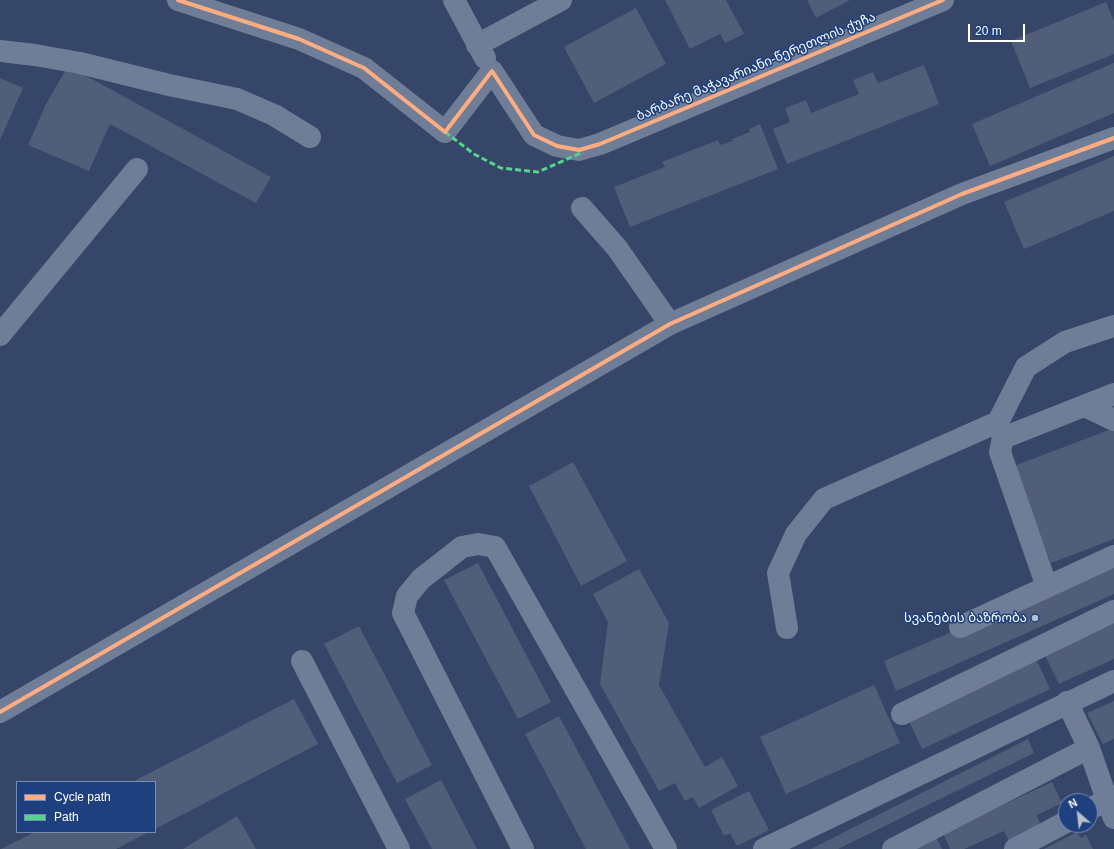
<!DOCTYPE html>
<meta charset="utf-8">
<style>
body{margin:0}
#map{position:relative;width:1114px;height:849px;overflow:hidden;background:#354668;font-family:Helvetica,sans-serif}
canvas{display:block}
.legend{position:absolute;left:16px;top:781px;width:140px;height:52px;box-sizing:border-box;background:#1f407e;border:1px solid #798cb2;margin:0;padding:5px 7px;list-style:none;font-size:12px;color:#fff}
.legend li{display:flex;align-items:center;gap:8px;height:20px}
.legend b{width:20px;border:1px solid #798cb2}
.north{position:absolute;left:1058px;top:793px;width:40px;height:40px;box-sizing:border-box;background:#1f407e;border:1px solid #798cb2;border-radius:50%;rotate:332deg;font-size:11px;font-weight:700;line-height:16px;text-align:center;color:#fff}
.north::after{content:'';display:block;margin:auto;width:14px;height:18px;background:#b8beca;clip-path:polygon(50% 0,100% 100%,50% 72%,0 100%)}
.scale{position:absolute;left:968px;top:24px;width:57px;height:18px;box-sizing:border-box;border:2px solid #fff;border-top:0;padding-left:5px;font-size:12px;line-height:14px;white-space:nowrap;color:#fff;-webkit-text-stroke:3px #1f407e;paint-order:stroke}
</style>
<div id="map">
<canvas width="1114" height="849"></canvas>
<ul class="legend">
<li><b style="height:5px;background:#ffac80"></b>Cycle path</li>
<li><b style="height:5px;background:#53d58f"></b>Path</li>
</ul>
<div class="north">N</div>
<div class="scale">20 m</div>
</div>
<script>
const ctx = document.querySelector('canvas').getContext('2d');
ctx.lineJoin = 'round';
function paint(path, color) {
  ctx.fillStyle = color;
  ctx.fill(path, 'evenodd');
}
function shape(rows) {
  const path = new Path2D();
  for (const r of rows) {
    path.moveTo(r[0], r[1]);
    for (let i = 2; i < r.length; i += 2) path.lineTo(r[i], r[i + 1]);
  }
  return path;
}
function trace(path, color, width, dash) {
  ctx.strokeStyle = color;
  ctx.lineWidth = width;
  ctx.lineCap = dash ? 'butt' : 'round';
  ctx.setLineDash(dash || []);
  ctx.stroke(path);
}
function write(font, color, halo, rows, align = 'center') {
  ctx.font = font + ' Helvetica,"Noto Sans Georgian",sans-serif';
  ctx.lineWidth = 3;
  ctx.setLineDash([]);
  ctx.textBaseline = 'middle';
  ctx.strokeStyle = halo;
  ctx.fillStyle = color;
  for (const [text, x, y, turn = 0] of rows) {
    ctx.save();
    ctx.translate(x, y);
    ctx.rotate((+turn || 0) * Math.PI / 180);
    ctx.textAlign = isNaN(turn) ? turn : align;
    if (halo) ctx.strokeText(text, 0, 0);
    ctx.fillText(text, 0, 0);
    ctx.restore();
  }
}
paint(shape([
 [665,0,726,0,744,34,725,43,720,34,690,49],
 [807,0,850,0,816,18],
 [1106,2,1114,21,1114,54,1030,88,1011,41],
 [636,8,666,64,594,103,564,47],
 [1114,63,1114,113,990,166,972,124],
 [924,65,939,104,787,164,773,129,790,122,785,108,806,100,811,113,859,94,853,80,873,72,878,83],
 [68,66,271,177,256,203,110,124,89,171,28,145,46,104],
 [0,78,23,88,0,140],
 [760,124,778,169,630,227,614,187,665,167,662,162,718,140,720,145,733,141,732,139,750,132,749,129],
 [1114,156,1114,211,1024,249,1004,202],
 [1114,428,1114,539,1051,563,1014,466],
 [573,462,627,561,581,586,529,486],
 [478,563,551,702,518,719,444,580],
 [1114,564,1114,594,896,691,884,661,1059,586],
 [639,569,669,623,659,685,705,767,722,757,738,786,699,808,693,797,685,801,675,783,659,791,600,684,608,622,593,594],
 [1114,620,1114,659,1059,684,1044,653],
 [359,626,432,765,397,783,324,644],
 [1035,657,1050,689,922,749,907,717],
 [874,685,900,743,786,794,760,737],
 [294,699,318,744,155,829,155,782,132,782],
 [1114,701,1114,739,1103,744,1087,713],
 [559,716,630,849,586,849,525,734],
 [1028,739,1034,753,838,849,811,849],
 [441,780,477,849,432,849,405,799],
 [1052,782,1062,803,1037,815,1041,826,1009,841,1004,831,964,849,950,849,943,833],
 [749,791,769,830,737,846,730,833,724,836,711,810],
 [237,816,256,849,183,849],
 [35,832,149,832,116,849,1,849],
 [1077,832,1081,838,1086,835,1093,849,1044,849],
 [936,837,942,849,911,849]
]), '#505e7a');
trace(shape([
 [178,0,299,39,364,68,445,132,492,71,534,135,557,146,579,150,600,144,943,0],
 [454,0,485,58],
 [477,45,561,0],
 [0,51,35,55,80,63,169,85,237,99,274,115,310,137],
 [582,208,617,248,670,324],
 [0,335,137,169],
 [1085,406,1114,420],
 [1002,435,998,422,1026,367,1065,342,1114,326],
 [1047,587,1000,452,1003,438,1114,394],
 [960,627,1114,556],
 [787,628,778,573,796,534,824,499,998,422],
 [302,661,399,849],
 [1067,702,1089,748,1107,800,1090,809],
 [0,712,670,324,962,194,1114,138],
 [902,714,1114,611],
 [1107,800,1114,818],
 [523,849,403,613,407,596,421,579,462,547,478,544,495,547,666,849],
 [764,849,1114,681],
 [893,849,1089,748],
 [1015,849,1066,822]
]), '#707d97', 22);
trace(shape([
 [445,132,474,154,501,168,538,172,583,152]
]), '#53d58f', 3, [6, 3]);
trace(shape([
 [178,0,299,39,364,68,445,132,492,71,534,135,557,146,579,150,600,144,943,0],
 [0,712,670,324,962,194,1114,138]
]), '#ffac80', 4);
for (const [x, y, r, color] of [
 [1035,618,4,"#b8beca"]
]) {
  const dot = new Path2D();
  dot.arc(x, y, r, 0, 2 * Math.PI);
  ctx.fillStyle = color;
  ctx.fill(dot);
  trace(dot, '#1f407e', 1.5);
}
write('13px', '#fff', '#1f407e', [
 ["ბარბარე მაჭავარიანი-წერეთლის ქუჩა",756,67,-23]
]);
write('13px', '#fff', '#1f407e', [
 ["სვანების ბაზრობა",1027,618]
], 'right');
</script>
